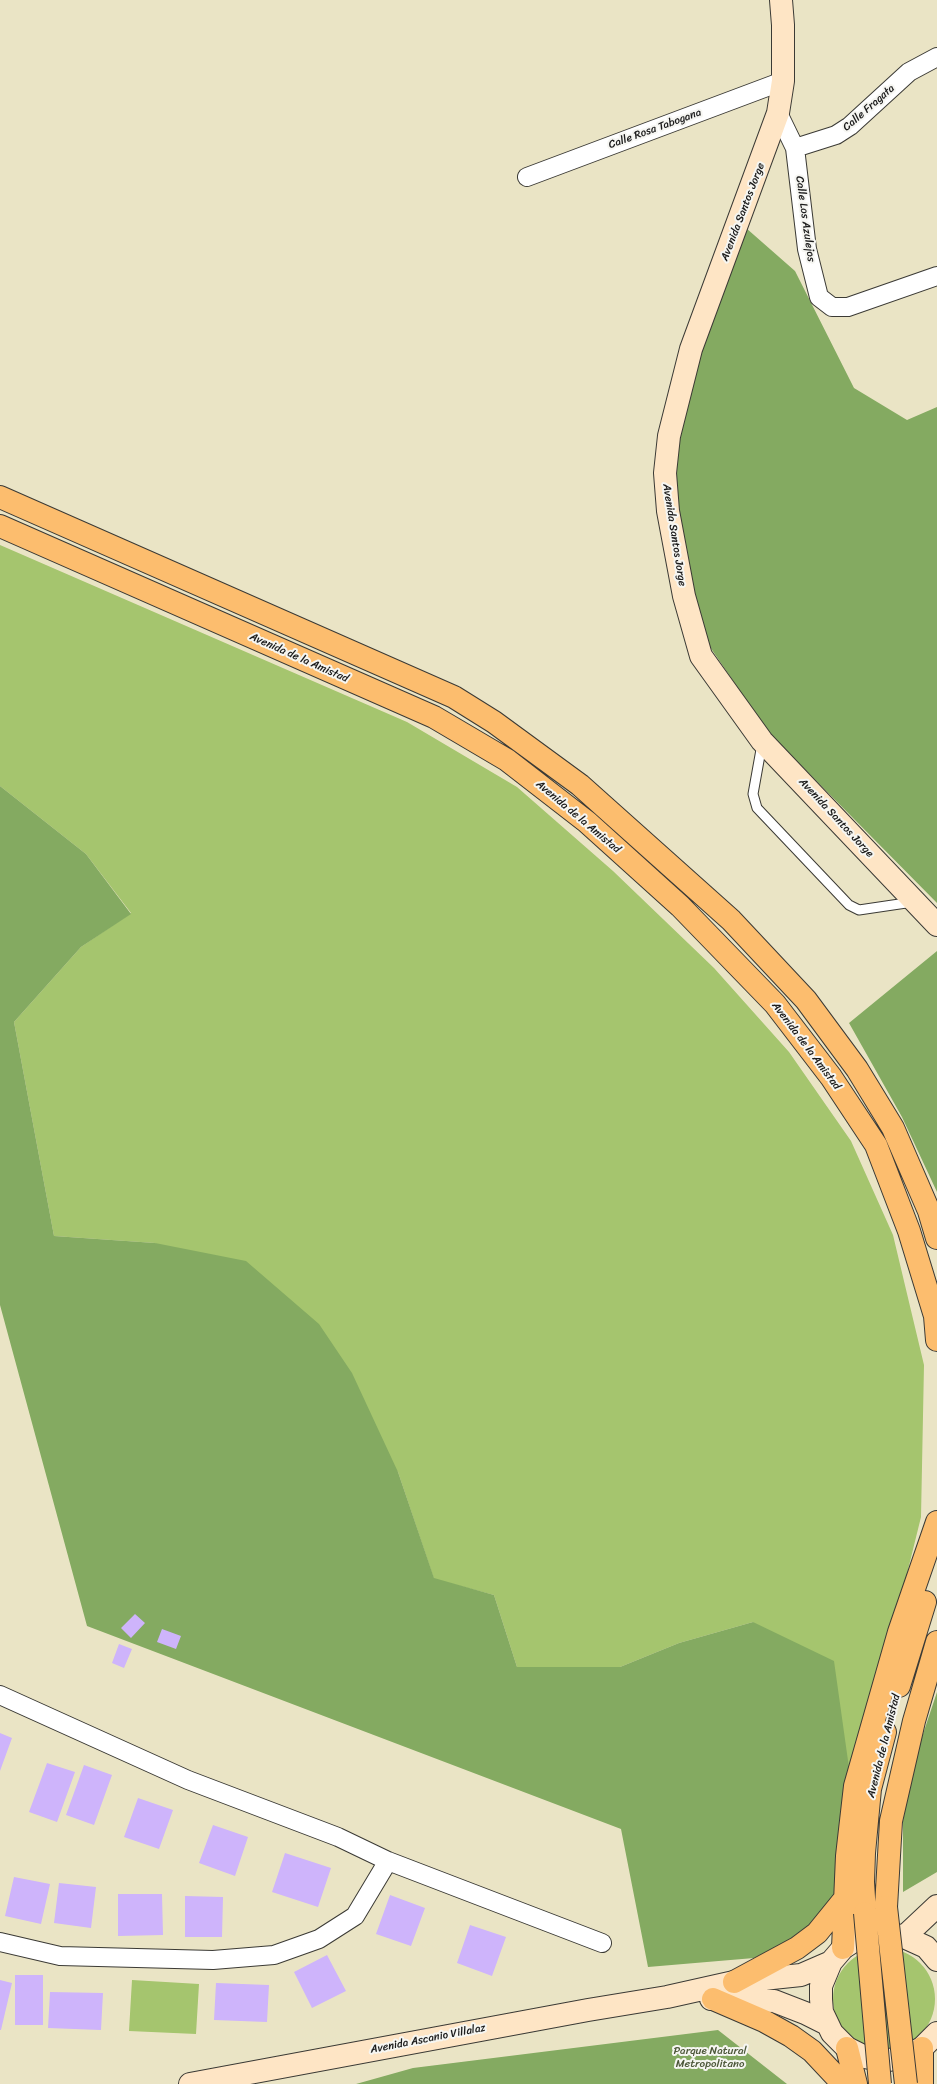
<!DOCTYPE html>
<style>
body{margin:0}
canvas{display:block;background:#eae4c5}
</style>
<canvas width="937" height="2084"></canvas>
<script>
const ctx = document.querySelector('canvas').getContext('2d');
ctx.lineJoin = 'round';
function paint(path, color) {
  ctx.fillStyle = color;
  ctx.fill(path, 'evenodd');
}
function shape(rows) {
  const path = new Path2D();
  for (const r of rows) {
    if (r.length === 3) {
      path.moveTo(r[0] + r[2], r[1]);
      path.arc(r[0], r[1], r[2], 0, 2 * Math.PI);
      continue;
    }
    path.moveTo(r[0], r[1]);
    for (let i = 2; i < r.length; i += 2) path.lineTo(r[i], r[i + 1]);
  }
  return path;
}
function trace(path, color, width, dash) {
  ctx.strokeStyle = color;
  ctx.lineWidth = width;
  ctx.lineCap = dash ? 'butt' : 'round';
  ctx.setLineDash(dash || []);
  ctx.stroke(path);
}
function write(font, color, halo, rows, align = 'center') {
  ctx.font = font + ' Sriracha,sans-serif';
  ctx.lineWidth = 4;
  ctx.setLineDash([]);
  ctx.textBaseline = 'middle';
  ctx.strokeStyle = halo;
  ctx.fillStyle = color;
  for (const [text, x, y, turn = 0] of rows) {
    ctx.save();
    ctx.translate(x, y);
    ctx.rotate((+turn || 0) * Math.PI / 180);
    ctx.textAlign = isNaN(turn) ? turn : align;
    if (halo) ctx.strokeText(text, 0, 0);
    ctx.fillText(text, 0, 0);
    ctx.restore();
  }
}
paint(shape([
 [0,545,407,722,517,787,613,871,714,968,789,1052,851,1141,893,1235,924,1365,921,1517,883,1671,851,1782,753,1622,679,1643,620,1667,517,1667,494,1595,434,1579,398,1472,155,1243,54,1236,14,1022,81,947,131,913,86,854,0,786],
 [884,1999,51],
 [132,1980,199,1984,196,2034,129,2031]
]), '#a5c56e');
paint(shape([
 [746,228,795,271,854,388,907,420,937,407,937,903,768,732,710,647,691,595,671,492,689,381],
 [0,786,86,854,131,914,81,947,14,1022,54,1236,155,1243,246,1261,319,1324,352,1373,398,1472,434,1578,494,1595,517,1667,620,1667,679,1643,753,1622,834,1661,851,1782,838,1892,820,1916,793,1939,754,1958,648,1967,621,1829,87,1626,0,1305],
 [937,951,937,1192,902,1117,849,1023],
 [937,1692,937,1872,903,1892,903,1821,917,1752],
 [718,2030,787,2084,356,2084,413,2068]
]), '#84aa61');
paint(shape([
 [135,1614,145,1623,131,1638,121,1628],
 [162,1629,181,1636,176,1649,157,1642],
 [119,1644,132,1649,124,1668,112,1663],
 [0,1733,12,1738,0,1771],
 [47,1763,75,1772,57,1822,29,1812],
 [84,1765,112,1775,94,1825,66,1815],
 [138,1798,173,1810,159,1849,124,1837],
 [213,1825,248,1837,235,1876,199,1863],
 [285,1853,331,1868,318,1907,272,1892],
 [14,1877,50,1884,41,1924,5,1916],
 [59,1883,96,1887,91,1928,54,1923],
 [118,1894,162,1894,163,1935,118,1936],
 [390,1895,425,1908,411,1946,376,1934],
 [185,1896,223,1897,222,1937,185,1937],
 [470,1925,506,1937,492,1976,457,1963],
 [327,1955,346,1991,312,2008,294,1972],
 [15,1975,43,1975,43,2025,15,2025],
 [0,1980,12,1983,1,2030,0,2030],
 [216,1983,269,1985,267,2022,214,2020],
 [50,1992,103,1993,101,2030,48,2028]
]), '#ceb4fb');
const service = shape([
 [762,744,753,794,757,808,849,905,859,910,913,902]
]);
const minor = shape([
 [778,113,795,148,807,249,819,297,832,307,848,307,937,276],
 [795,148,836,135,850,126,909,72,937,57],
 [527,177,783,81],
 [0,1695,188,1780,338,1837,388,1861,602,1943],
 [0,1942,60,1956,213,1960,274,1955,319,1939,355,1916,388,1861]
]);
const secondary = shape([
 [781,0,783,25,783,81,778,113,691,349,669,436,665,473,668,511,684,596,701,656,762,741,937,925],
 [904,1937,937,1906],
 [937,1960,926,1947,904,1937,892,1934,873,1934,857,1939,843,1948,831,1962,821,1986,821,1999,822,2012,832,2033,847,2048,865,2057,884,2061,904,2057,922,2048,937,2033],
 [711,1999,774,2001,805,2013,827,2024],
 [190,2084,588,2010,667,1997,734,1982,801,1975,831,1962]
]);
const primary = shape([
 [0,497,454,697,494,722,580,785,731,920,806,1000,857,1069,893,1128,929,1211,937,1238],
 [0,526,434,717,507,760,587,822,680,906,775,1004,831,1077,876,1145,909,1231,935,1316,937,1340],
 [899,1686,925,1602],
 [886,1907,891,1821,914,1721,937,1642],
 [865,1913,863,1882,864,1853,870,1789,885,1732],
 [843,1948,847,1856,855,1786,899,1632,937,1522],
 [734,1982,797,1948,817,1933,847,1896],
 [713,1999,764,2021,791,2036,812,2051,843,2084],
 [847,2048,856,2084],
 [922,2048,922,2084]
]);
trace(service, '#3b3a35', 11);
trace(minor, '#3b3a35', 20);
trace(secondary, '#3b3a35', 24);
trace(primary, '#3b3a35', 24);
trace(service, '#fff', 9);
trace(minor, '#fff', 18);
trace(secondary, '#fee5c5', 22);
trace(primary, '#fcbd6e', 22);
const primaryBridge = shape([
 [886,1907,906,2084],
 [865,1913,880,2084]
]);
trace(primaryBridge, '#3b3a35', 24, []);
trace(primaryBridge, '#fcbd6e', 22);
write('11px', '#1c1c1c', '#f6f6f2', [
 ["Calle Fragata",869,108,-41],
 ["Calle Rosa Tabogana",655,129,-20],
 ["Avenida Santos Jorge",743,212,-69],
 ["Calle Los Azulejos",805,219,82],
 ["Avenida Santos Jorge",674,535,81],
 ["Avenida de la Amistad",299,658,24],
 ["Avenida de la Amistad",578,817,40],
 ["Avenida Santos Jorge",836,818,47],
 ["Avenida de la Amistad",806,1046,53],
 ["Avenida de la Amistad",884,1746,-76],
 ["Avenida Ascanio Villalaz",428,2039,-11]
]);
write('11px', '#4c5739', '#f6f6f2', [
 ["Parque Natural",710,2051],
 ["Metropolitano",710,2064]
]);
</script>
